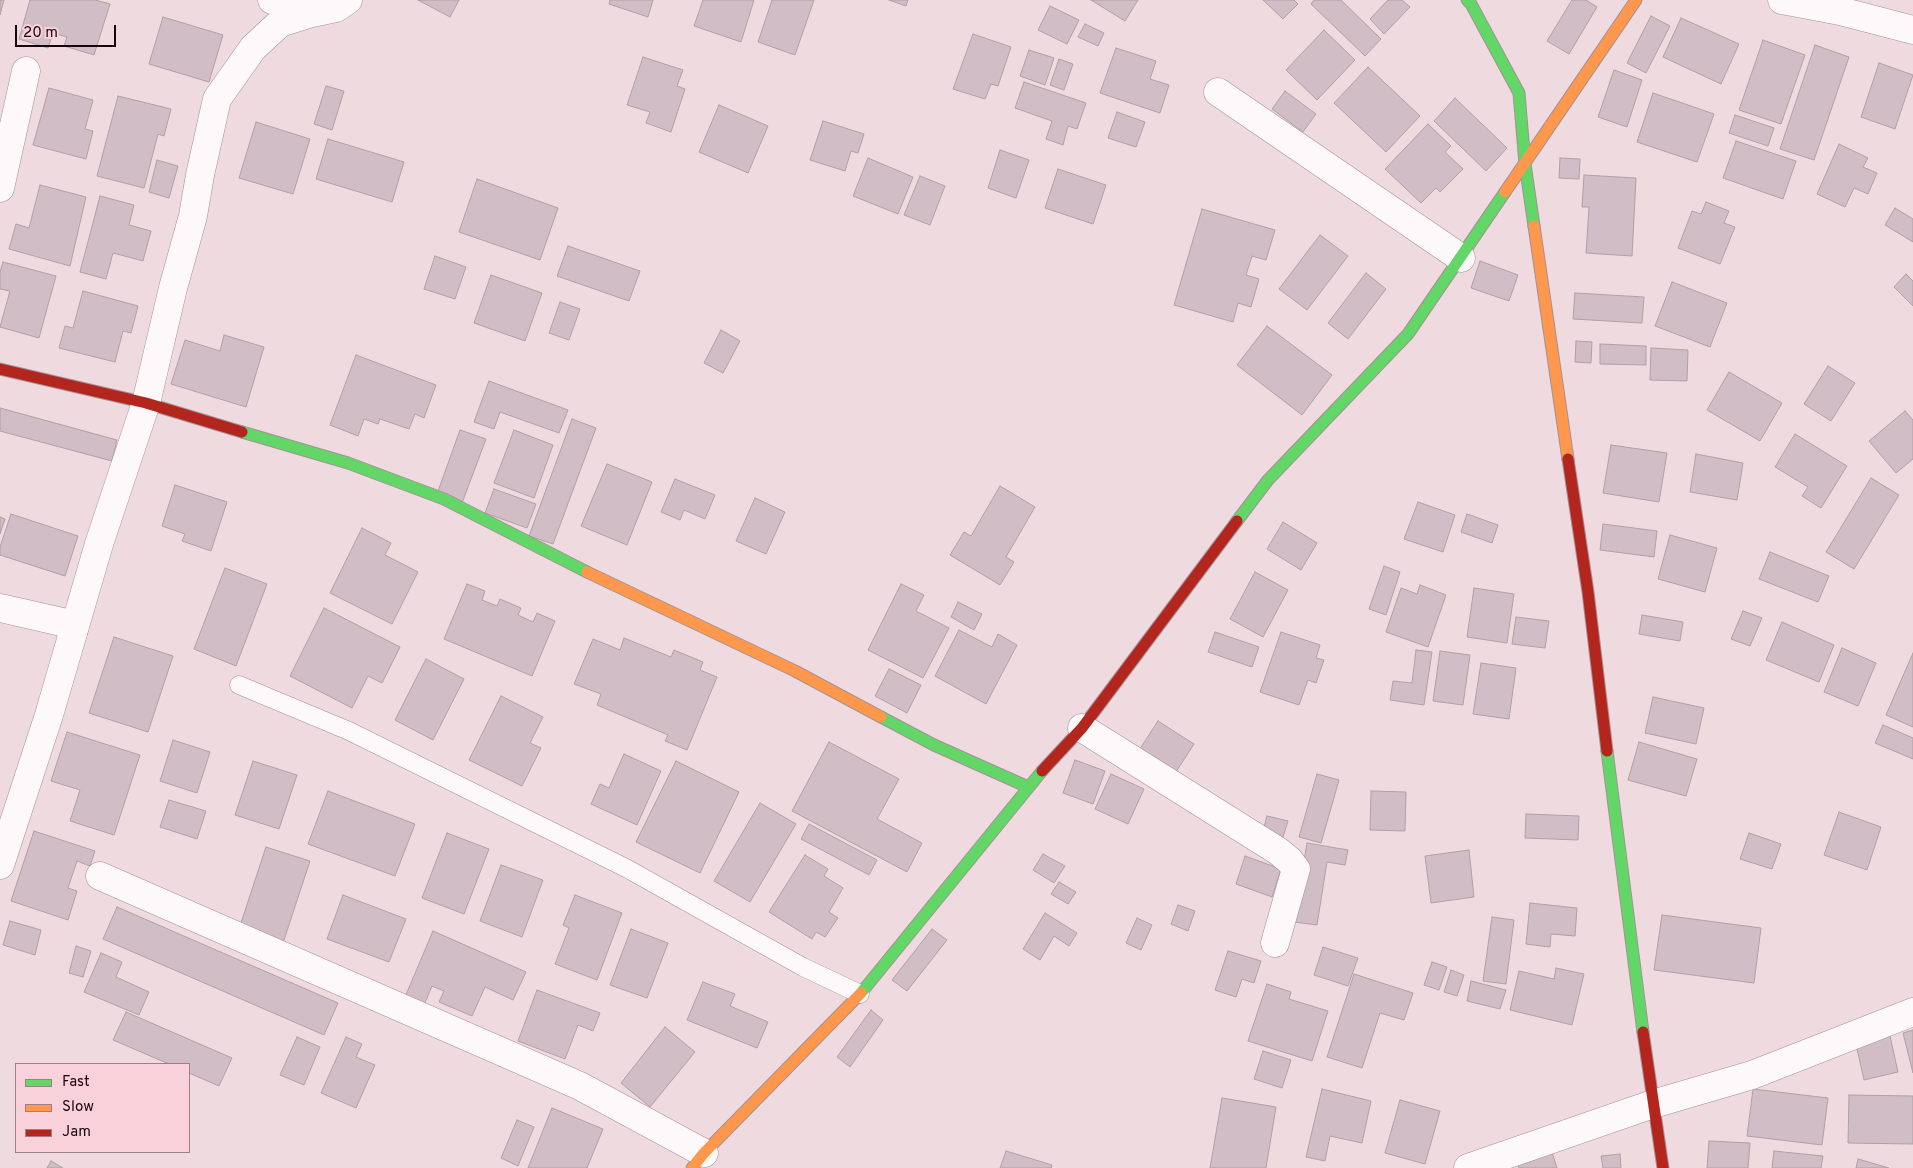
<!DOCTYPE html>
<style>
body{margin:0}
#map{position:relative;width:1913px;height:1168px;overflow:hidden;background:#efdadf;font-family:Overpass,sans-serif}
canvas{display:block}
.legend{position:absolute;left:15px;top:1063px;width:175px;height:90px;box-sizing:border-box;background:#f8d1db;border:1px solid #9e7f88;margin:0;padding:6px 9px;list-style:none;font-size:15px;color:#18050b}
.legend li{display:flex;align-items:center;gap:10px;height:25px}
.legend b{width:25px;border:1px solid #9e7f88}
.scale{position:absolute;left:15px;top:25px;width:101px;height:22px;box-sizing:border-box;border:2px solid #18050b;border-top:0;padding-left:6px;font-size:15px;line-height:18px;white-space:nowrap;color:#18050b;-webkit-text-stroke:4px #f8d1db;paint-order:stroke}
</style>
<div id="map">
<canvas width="1913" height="1168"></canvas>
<ul class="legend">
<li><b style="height:6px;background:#63d668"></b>Fast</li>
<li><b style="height:6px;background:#ff974d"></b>Slow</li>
<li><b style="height:6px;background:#b3261e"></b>Jam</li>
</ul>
<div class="scale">20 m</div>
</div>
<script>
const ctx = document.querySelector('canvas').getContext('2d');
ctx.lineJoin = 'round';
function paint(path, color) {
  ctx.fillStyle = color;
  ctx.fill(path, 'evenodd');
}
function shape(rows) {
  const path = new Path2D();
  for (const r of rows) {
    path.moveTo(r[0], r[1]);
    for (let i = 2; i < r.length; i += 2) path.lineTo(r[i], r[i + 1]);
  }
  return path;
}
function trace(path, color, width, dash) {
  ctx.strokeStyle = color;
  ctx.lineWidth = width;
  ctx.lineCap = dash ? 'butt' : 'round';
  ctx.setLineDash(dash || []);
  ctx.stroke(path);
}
const building = shape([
 [0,0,4,0,0,15,0,0],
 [30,0,95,0,110,4,94,55,64,46,67,37,53,33,48,48,19,39,30,0],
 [418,0,459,0,450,17,418,0],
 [610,0,653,0,648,17,609,4,610,0],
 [703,0,754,0,741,42,694,26,703,0],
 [772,0,814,0,795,55,758,42,772,0],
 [889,0,908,0,906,6,889,0],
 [1091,0,1138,0,1125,21,1091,0],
 [1263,0,1294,0,1298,4,1283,19,1263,0],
 [1314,0,1341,0,1381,39,1365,56,1311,4,1314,0],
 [1388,0,1402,0,1410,7,1384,34,1370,19,1388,0],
 [1572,0,1586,0,1597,7,1569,54,1547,41,1572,0],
 [1050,6,1079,20,1067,44,1038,30,1050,6],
 [1651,16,1670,26,1646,73,1627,63,1651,16],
 [163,17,223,35,209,82,149,64,163,17],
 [1681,18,1739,44,1721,84,1663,57,1681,18],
 [1085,24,1104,33,1098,46,1078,37,1085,24],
 [1324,30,1355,60,1317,100,1286,70,1324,30],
 [973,34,1011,47,998,86,991,84,985,99,953,89,973,34],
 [1763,40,1805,55,1781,124,1739,110,1763,40],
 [1815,45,1849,57,1814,160,1780,149,1815,45],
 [1116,48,1156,61,1150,79,1169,85,1160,113,1100,93,1116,48],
 [1029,50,1054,58,1045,85,1020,76,1029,50],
 [643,57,683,70,677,86,685,89,671,132,646,123,650,112,627,105,643,57],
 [1059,59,1073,64,1064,90,1050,85,1059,59],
 [1879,63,1913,75,1895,129,1861,117,1879,63],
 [1368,67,1420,116,1386,152,1334,103,1368,67],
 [1614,70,1642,80,1627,127,1598,117,1614,70],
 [1024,82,1086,103,1077,129,1068,126,1063,145,1046,139,1052,121,1015,108,1024,82],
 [326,86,344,91,332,130,314,124,326,86],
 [49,88,93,100,85,129,93,131,86,159,33,145,49,88],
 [1285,91,1316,114,1303,132,1272,109,1285,91],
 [1653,93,1714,114,1697,162,1637,142,1653,93],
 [118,96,171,109,164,136,158,134,144,188,97,176,118,96],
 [1455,98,1507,148,1486,171,1434,121,1455,98],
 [719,105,768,126,748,173,699,152,719,105],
 [1117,112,1145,122,1136,147,1108,138,1117,112],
 [1735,115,1774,128,1768,146,1729,133,1735,115],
 [823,121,864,134,858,153,851,151,845,171,810,160,823,121],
 [256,122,310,139,293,194,239,178,256,122],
 [1428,124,1451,146,1445,152,1463,169,1440,192,1436,188,1421,203,1385,169,1428,124],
 [328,139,404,162,392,202,316,179,328,139],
 [1736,141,1796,161,1783,199,1723,178,1736,141],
 [1839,144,1868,158,1863,167,1877,173,1868,194,1854,188,1845,207,1817,194,1839,144],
 [1000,150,1029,160,1016,198,988,188,1000,150],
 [868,158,913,177,898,214,853,196,868,158],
 [1560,158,1580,159,1579,179,1559,178,1560,158],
 [157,160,178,166,169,198,149,192,157,160],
 [1058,169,1106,185,1093,224,1045,208,1058,169],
 [1584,175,1636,178,1632,256,1586,253,1589,207,1582,207,1584,175],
 [920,176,945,186,930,225,904,215,920,176],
 [477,179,558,208,540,260,459,232,477,179],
 [40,185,86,197,70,266,9,249,16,224,29,228,40,185],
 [100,196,134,205,129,225,151,231,143,261,113,253,106,279,80,272,100,196],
 [1706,202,1729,211,1724,223,1735,227,1720,264,1678,248,1692,211,1701,214,1706,202],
 [1895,208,1913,219,1913,242,1885,225,1895,208],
 [1202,209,1275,230,1266,260,1252,256,1246,275,1259,279,1251,307,1238,303,1233,322,1174,305,1202,209],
 [1320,235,1348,256,1307,310,1279,289,1320,235],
 [568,246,640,271,629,301,557,276,568,246],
 [435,256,466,267,455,299,424,289,435,256],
 [1480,261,1518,275,1509,301,1471,288,1480,261],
 [3,262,56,276,39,338,0,327,10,291,0,289,0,272,3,262],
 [1366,273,1386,289,1348,339,1328,323,1366,273],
 [1906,274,1913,281,1913,306,1894,287,1906,274],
 [491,275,542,293,525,341,474,323,491,275],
 [1672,282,1727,303,1710,347,1655,326,1672,282],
 [83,291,138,306,131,333,123,331,115,362,59,348,65,326,73,328,83,291],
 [1575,293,1644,297,1642,323,1573,319,1575,293],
 [560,302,580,309,569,340,549,333,560,302],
 [1267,326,1332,375,1302,415,1237,365,1267,326],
 [721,330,740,341,723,373,704,363,721,330],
 [224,335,264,347,246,407,171,384,185,340,220,351,224,335],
 [1576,341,1592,342,1591,363,1575,362,1576,341],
 [1600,344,1646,346,1646,365,1600,364,1600,344],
 [1651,348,1688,350,1687,381,1650,380,1651,348],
 [356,355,436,385,424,418,415,414,409,429,380,419,378,424,364,419,358,436,330,425,356,355],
 [1828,366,1855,383,1831,421,1804,404,1828,366],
 [1729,372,1782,403,1760,441,1707,410,1729,372],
 [489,381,568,410,559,433,500,412,494,429,474,422,489,381],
 [0,408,117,440,112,461,0,431,0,408],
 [1905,411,1913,420,1913,459,1896,473,1869,441,1905,411],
 [572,419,596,428,553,544,529,536,572,419],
 [460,430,486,439,462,503,437,494,460,430],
 [514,430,553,445,534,498,494,483,514,430],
 [1795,434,1847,466,1821,508,1802,496,1808,487,1775,467,1795,434],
 [1611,445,1667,453,1659,502,1603,493,1611,445],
 [1696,454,1743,463,1737,500,1690,492,1696,454],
 [607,464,652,482,627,545,581,526,607,464],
 [1871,478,1899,495,1854,569,1826,552,1871,478],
 [675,479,715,495,705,519,684,510,680,520,661,512,675,479],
 [175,485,227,502,211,551,182,541,185,534,162,526,175,485],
 [1000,486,1035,507,1006,557,1014,562,1000,585,950,555,964,532,971,536,1000,486],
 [494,489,536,504,527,528,485,513,494,489],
 [755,498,785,512,766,554,736,541,755,498],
 [1418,502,1455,515,1443,552,1404,539,1418,502],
 [11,514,78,536,65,576,0,555,0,547,11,514],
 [1467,514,1498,525,1492,543,1461,532,1467,514],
 [0,517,5,519,0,534,0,517],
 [1283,522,1317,543,1301,570,1267,549,1283,522],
 [1603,524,1657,531,1654,557,1600,550,1603,524],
 [362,528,391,543,385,555,418,572,392,624,330,593,362,528],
 [1670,535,1717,548,1705,592,1658,579,1670,535],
 [1770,552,1829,576,1818,602,1759,579,1770,552],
 [1384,566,1400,572,1386,615,1369,609,1384,566],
 [225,568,267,584,236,666,194,649,225,568],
 [1255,572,1288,590,1263,637,1230,619,1255,572],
 [467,584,485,591,482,600,497,606,500,599,521,608,518,615,533,622,537,613,555,621,532,676,444,639,467,584],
 [901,584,924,595,916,611,949,628,923,678,868,650,901,584],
 [1420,585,1446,595,1428,647,1386,632,1401,588,1417,594,1420,585],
 [1474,588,1514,594,1507,643,1467,637,1474,588],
 [958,602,982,614,974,630,951,617,958,602],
 [324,608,400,647,382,683,368,676,352,708,290,676,324,608],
 [1743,611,1762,618,1750,646,1731,639,1743,611],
 [1642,615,1683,622,1680,641,1639,634,1642,615],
 [1516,617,1549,621,1545,648,1512,644,1516,617],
 [1782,622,1834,645,1819,682,1766,660,1782,622],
 [959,630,992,647,998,634,1017,645,986,704,935,676,959,630],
 [1215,632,1259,647,1252,667,1208,652,1215,632],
 [1281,632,1320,645,1316,658,1324,660,1316,683,1308,680,1299,705,1260,692,1281,632],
 [114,637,173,656,148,732,89,713,114,637],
 [624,638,671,657,674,650,703,662,700,670,717,677,687,750,665,741,668,735,597,705,601,694,574,684,593,639,620,650,624,638],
 [1842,648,1876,663,1858,706,1824,692,1842,648],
 [1416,650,1432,652,1424,705,1390,700,1393,681,1412,683,1416,650],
 [1440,651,1470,655,1463,705,1433,701,1440,651],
 [1913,653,1913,727,1886,715,1913,653],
 [426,659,464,679,433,740,395,720,426,659],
 [1481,663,1516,668,1509,719,1473,714,1481,663],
 [889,669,921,685,907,713,875,696,889,669],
 [501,696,543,717,530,743,541,748,522,786,469,760,501,696],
 [1653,697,1704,708,1696,744,1645,733,1653,697],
 [1158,721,1194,744,1172,778,1136,755,1158,721],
 [1883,725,1913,738,1913,759,1875,743,1883,725],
 [67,732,140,755,114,835,70,821,80,790,51,781,67,732],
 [173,740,210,752,197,793,160,781,173,740],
 [829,742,899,779,877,819,922,843,907,872,792,811,829,742],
 [1639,742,1697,759,1686,796,1628,780,1639,742],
 [624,754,661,771,637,825,591,804,600,784,609,788,624,754],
 [1075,760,1105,771,1093,804,1063,793,1075,760],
 [253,761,297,775,279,829,235,815,253,761],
 [676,761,739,792,700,873,636,842,676,761],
 [1111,774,1144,789,1128,824,1095,809,1111,774],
 [1317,774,1339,780,1321,843,1299,837,1317,774],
 [328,791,415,824,395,876,308,844,328,791],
 [1371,791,1406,792,1405,831,1370,830,1371,791],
 [169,800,206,811,197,839,160,827,169,800],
 [760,803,796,824,750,902,714,881,760,803],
 [1839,812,1881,827,1867,870,1824,855,1839,812],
 [1526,814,1579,816,1578,840,1525,838,1526,814],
 [1267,816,1288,821,1282,840,1262,834,1267,816],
 [809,824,877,860,869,875,801,839,809,824],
 [34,831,95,851,90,866,77,861,68,888,77,891,68,920,11,901,34,831],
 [447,833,489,849,464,914,422,898,447,833],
 [1749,833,1781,844,1772,869,1740,859,1749,833],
 [1307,843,1348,850,1345,865,1327,862,1317,925,1294,922,1307,843],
 [266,847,310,861,283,943,239,929,266,847],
 [1469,850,1474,897,1431,903,1425,856,1469,850],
 [1043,854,1065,866,1054,883,1033,870,1043,854],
 [805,855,828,869,824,876,843,888,829,912,838,918,825,937,816,932,812,939,769,912,805,855],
 [1245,856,1281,869,1272,897,1236,884,1245,856],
 [501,865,543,880,522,937,480,921,501,865],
 [1059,882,1076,892,1068,904,1051,894,1059,882],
 [343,895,406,919,389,962,327,939,343,895],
 [575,895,622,913,597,980,555,964,569,928,563,925,575,895],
 [1530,903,1577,908,1575,936,1551,934,1550,947,1526,944,1530,903],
 [1178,905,1195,911,1188,931,1171,924,1178,905],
 [117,907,338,1003,324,1035,103,939,117,907],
 [1045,913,1077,933,1069,946,1054,936,1040,960,1023,949,1045,913],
 [1662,915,1761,928,1754,983,1654,970,1662,915],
 [1492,917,1514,920,1506,984,1483,981,1492,917],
 [1137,918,1152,925,1141,950,1126,943,1137,918],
 [10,921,41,930,35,955,3,945,10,921],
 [631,929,668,943,647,998,610,985,631,929],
 [932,929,947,940,907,991,892,980,932,929],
 [433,931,526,972,513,1000,485,987,472,1016,439,1002,444,991,432,986,424,1005,405,997,433,931],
 [76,946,91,951,83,977,69,973,76,946],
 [1323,947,1358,958,1348,986,1314,975,1323,947],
 [1228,951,1261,961,1254,983,1242,979,1236,997,1215,990,1228,951],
 [101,953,122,962,116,977,149,992,139,1015,84,992,101,953],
 [1432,962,1447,967,1439,990,1424,985,1432,962],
 [1556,968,1584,974,1572,1025,1510,1010,1519,971,1554,979,1556,968],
 [1451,970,1464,975,1457,996,1444,992,1451,970],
 [1354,974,1413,993,1404,1020,1380,1013,1362,1068,1327,1057,1354,974],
 [1471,981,1506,990,1500,1009,1467,1001,1471,981],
 [703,982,735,994,730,1006,768,1022,757,1048,687,1020,703,982],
 [1267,984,1291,992,1289,999,1328,1011,1312,1061,1248,1041,1267,984],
 [537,990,600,1013,593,1031,578,1025,565,1059,518,1041,537,990],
 [871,1010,883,1020,850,1067,837,1057,871,1010],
 [126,1012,232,1058,219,1086,189,1073,189,1064,169,1064,113,1040,126,1012],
 [665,1027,695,1052,650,1107,621,1083,665,1027],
 [1913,1030,1913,1073,1903,1033,1913,1030],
 [1890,1036,1898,1072,1864,1080,1856,1044,1890,1036],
 [297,1037,320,1047,304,1085,280,1075,297,1037],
 [346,1037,362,1044,356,1057,375,1065,356,1108,321,1093,346,1037],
 [1263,1051,1291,1060,1282,1088,1254,1079,1263,1051],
 [1322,1089,1371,1101,1362,1143,1330,1136,1325,1161,1306,1157,1322,1089],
 [1753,1089,1828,1098,1822,1145,1747,1136,1753,1089],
 [1849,1095,1913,1096,1913,1144,1848,1143,1849,1095],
 [1222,1098,1276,1107,1266,1168,1210,1168,1222,1098],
 [1400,1100,1440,1111,1425,1164,1385,1153,1400,1100],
 [552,1108,603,1129,587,1168,528,1168,552,1108],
 [517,1120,534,1127,518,1166,501,1158,517,1120],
 [1709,1141,1750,1143,1748,1168,1707,1168,1709,1141],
 [1551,1149,1557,1168,1519,1168,1516,1158,1551,1149],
 [1006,1151,1052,1165,1051,1168,1000,1168,1006,1151],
 [1774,1151,1823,1156,1821,1168,1772,1168,1774,1151],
 [1620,1154,1621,1168,1603,1168,1601,1156,1620,1154],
 [1858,1159,1889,1168,1856,1168,1858,1159],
 [51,1161,63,1168,47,1168,51,1161]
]);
paint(building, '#d0bdc5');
trace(building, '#b19fa6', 1);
const lane = shape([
 [239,685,349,731,626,868,803,967,860,994]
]);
const street = shape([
 [272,0,312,13],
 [1782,0,1840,11,1913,30],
 [1218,92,1461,258],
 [0,188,26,71],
 [0,608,75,625],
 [1082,728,1278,851,1289,860,1296,869,1275,943],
 [0,865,49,715,99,544,146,403,173,288,193,216,200,175,217,99,253,48,280,23,312,13,336,8,348,0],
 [100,876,580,1086,704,1153],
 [1468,1168,1653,1104,1752,1075,1913,1012]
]);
const fast = shape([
 [1467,0,1471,4,1519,93,1525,164,1534,226],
 [242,432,348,463,444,499,587,572],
 [1237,521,1268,480,1408,334,1505,192],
 [881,717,934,745,1028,787],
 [1607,751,1643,1032],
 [861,993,1042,771]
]);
const slow = shape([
 [1505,192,1636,0],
 [1534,226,1568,459],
 [587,572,795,671,881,717],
 [692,1168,704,1153,861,993]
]);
const jam = shape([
 [0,369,146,403,242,432],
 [1568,459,1588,592,1607,751],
 [1042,771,1082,728,1237,521],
 [1643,1032,1663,1168]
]);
trace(lane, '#a59196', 19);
trace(street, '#a59196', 29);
trace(fast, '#a59196', 13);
trace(slow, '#a59196', 13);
trace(jam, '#a59196', 13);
trace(lane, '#fdf9fa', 18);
trace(street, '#fdf9fa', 28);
trace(fast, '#63d668', 11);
trace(slow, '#ff974d', 11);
trace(jam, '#b3261e', 11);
</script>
